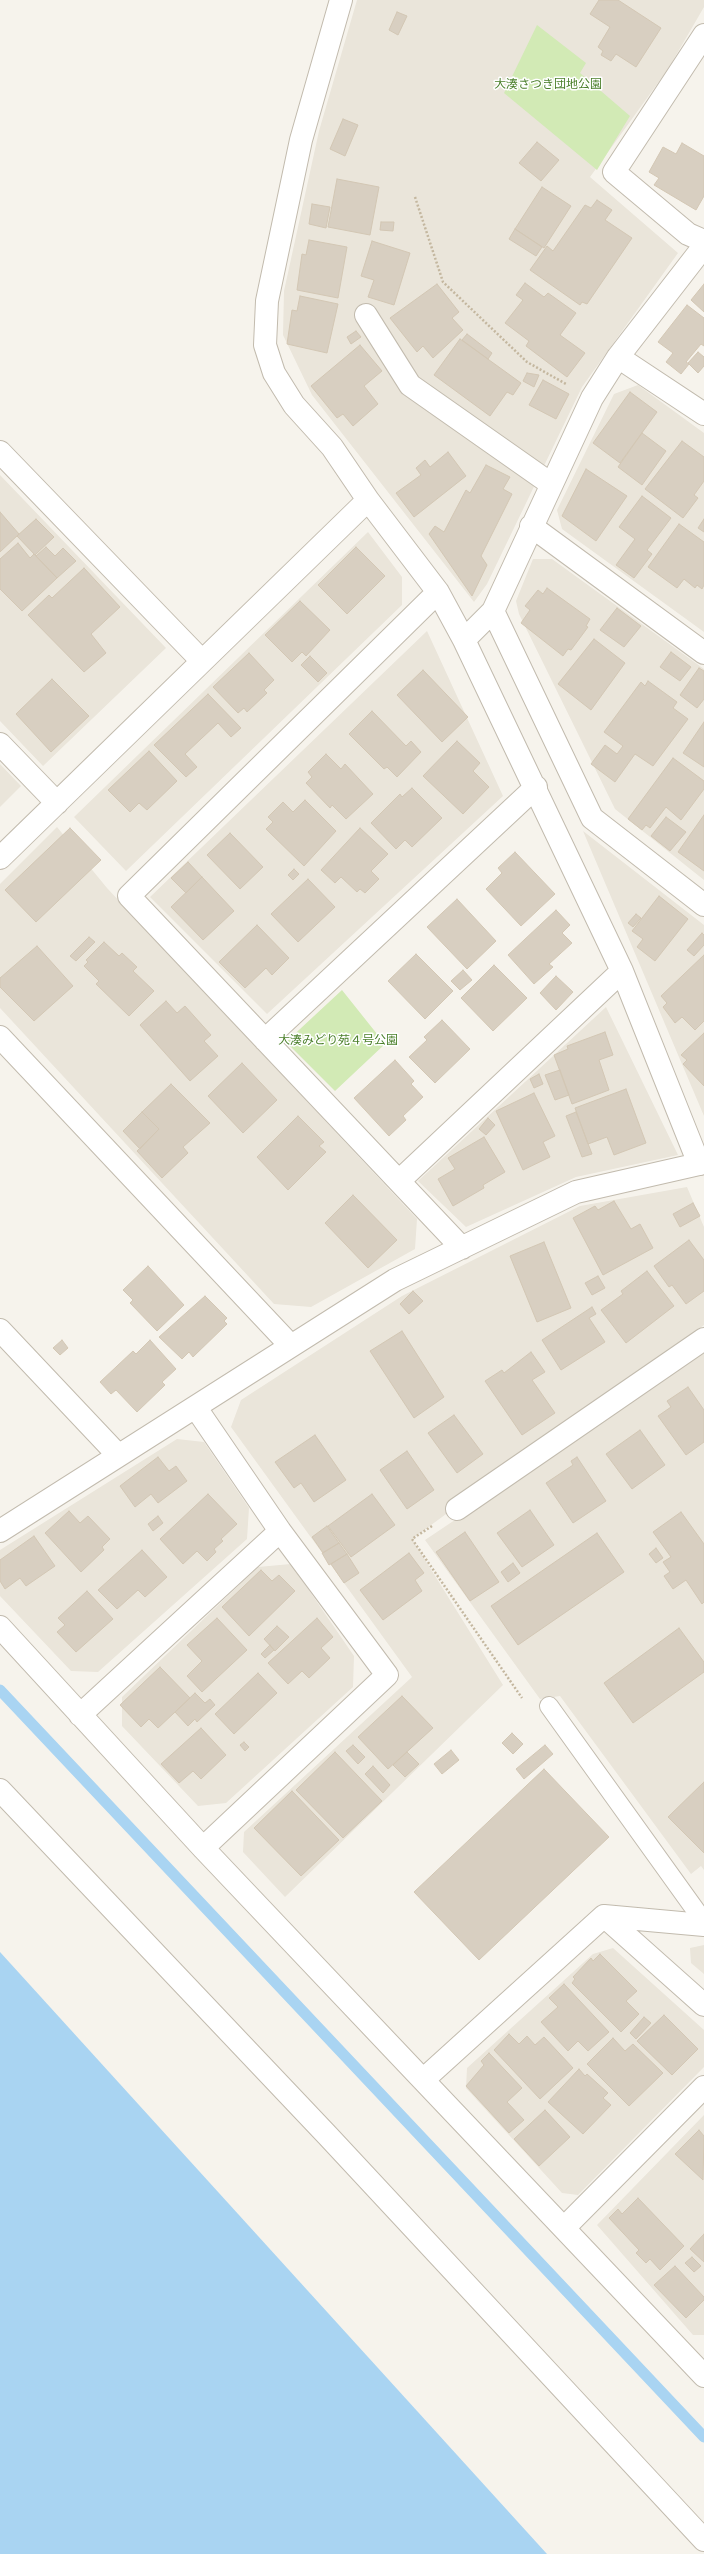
<!DOCTYPE html>
<meta charset="utf-8">
<style>
body{margin:0}
canvas{display:block;background:#f6f3ec}
</style>
<canvas width="704" height="2554"></canvas>
<script>
const ctx = document.querySelector('canvas').getContext('2d');
ctx.lineJoin = 'round';
function paint(path, color) {
  ctx.fillStyle = color;
  ctx.fill(path, 'evenodd');
}
function shape(rows) {
  const path = new Path2D();
  for (const r of rows) {
    path.moveTo(r[0], r[1]);
    for (let i = 2; i < r.length; i += 2) path.lineTo(r[i], r[i + 1]);
  }
  return path;
}
function trace(path, color, width, dash) {
  ctx.strokeStyle = color;
  ctx.lineWidth = width;
  ctx.lineCap = dash ? 'butt' : 'round';
  ctx.setLineDash(dash || []);
  ctx.stroke(path);
}
function write(font, color, halo, rows, align = 'center') {
  ctx.font = font + ' "Source Sans 3","Noto Sans JP",sans-serif';
  ctx.lineWidth = 3;
  ctx.setLineDash([]);
  ctx.textBaseline = 'middle';
  ctx.strokeStyle = halo;
  ctx.fillStyle = color;
  for (const [text, x, y, turn = 0] of rows) {
    ctx.save();
    ctx.translate(x, y);
    ctx.rotate((+turn || 0) * Math.PI / 180);
    ctx.textAlign = isNaN(turn) ? turn : align;
    if (halo) ctx.strokeText(text, 0, 0);
    ctx.fillText(text, 0, 0);
    ctx.restore();
  }
}
paint(shape([
 [357,0,704,0,704,7,668,69,590,177,678,253,582,387,487,584,474,602,312,395,283,335,284,291,319,131],
 [638,385,704,433,704,632,562,529,557,510,614,394],
 [0,475,166,648,43,766,0,721],
 [368,532,402,577,402,605,126,871,74,817],
 [533,559,552,559,704,669,704,880,615,809,519,614,516,601],
 [427,631,503,796,267,1014,150,897],
 [0,764,21,786,0,807],
 [57,827,107,888,417,1219,415,1249,311,1307,274,1304,0,1008,0,884],
 [583,831,704,925,704,1116],
 [606,1007,678,1155,576,1177,466,1227,418,1181],
 [687,1187,704,1227,704,1325,412,1539,503,1685,285,1897,243,1852,244,1832,412,1677,231,1427,241,1400,402,1296,580,1206],
 [704,1353,704,1870,701,1866,691,1874,560,1696,540,1699,425,1540],
 [177,1439,204,1442,249,1508,247,1539,98,1672,71,1671,0,1596,0,1550],
 [291,1564,354,1656,353,1687,226,1803,198,1806,122,1726,122,1697,258,1567],
 [704,1945,704,1974,691,1963,690,1948],
 [613,1948,704,2030,704,2067,578,2195,562,2193,466,2088,467,2068,593,1954],
 [704,2115,704,2335,693,2335,597,2225]
]), '#eae5da');
paint(shape([
 [537,25,586,63,580,73,630,116,597,170,504,93],
 [342,990,385,1044,335,1091,286,1042]
]), '#d2eab5');
paint(shape([
 [0,1952,547,2554,0,2554]
]), '#a9d4f2');
trace(shape([
 [0,1690,704,2437]
]), '#a9d4f2', 11);
const building = shape([
 [599,0,618,0,661,28,636,67,616,54,611,61,601,55,603,51,598,47,610,27,590,14,599,0],
 [397,12,407,16,398,35,389,30,397,12],
 [343,119,358,125,345,156,330,149,343,119],
 [537,142,559,160,541,181,519,163,537,142],
 [682,143,704,156,704,196,696,210,654,185,659,178,649,172,663,147,676,154,682,143],
 [337,179,379,187,370,235,328,227,337,179],
 [542,187,571,206,544,248,515,229,542,187],
 [597,200,612,210,605,220,632,238,587,304,582,302,580,305,530,270,547,246,553,251,585,205,591,208,597,200],
 [312,204,330,207,326,228,309,224,312,204],
 [381,222,394,222,393,231,380,230,381,222],
 [515,229,542,247,536,256,509,239,515,229],
 [309,240,347,247,338,298,297,290,302,254,306,255,309,240],
 [372,241,410,253,394,305,368,297,374,280,361,276,372,241],
 [525,283,544,297,548,293,576,313,560,335,585,353,567,377,526,346,529,341,505,323,523,300,516,295,525,283],
 [437,284,459,312,452,318,463,330,433,358,423,346,417,352,390,318,437,284],
 [704,284,704,312,691,300,704,284],
 [300,296,338,304,327,353,287,344,292,310,297,311,300,296],
 [687,305,704,318,704,346,701,344,686,362,689,364,681,374,666,362,673,353,658,342,687,305],
 [356,331,361,337,351,344,347,337,356,331],
 [467,334,492,353,488,359,462,340,467,334],
 [460,339,521,383,513,395,507,392,490,416,434,375,460,339],
 [360,345,382,371,364,386,378,404,353,426,343,414,337,418,311,386,360,345],
 [698,352,704,357,704,366,698,373,688,363,698,352],
 [527,373,539,375,534,387,523,381,527,373],
 [543,380,569,394,556,419,529,405,543,380],
 [630,392,657,412,620,463,593,443,630,392],
 [642,433,666,451,642,485,618,467,642,433],
 [682,441,704,457,704,481,694,495,698,498,683,518,645,489,682,441],
 [448,452,466,476,414,517,396,493,421,475,416,468,425,460,430,467,448,452],
 [486,465,510,477,503,489,512,494,481,556,487,565,472,596,429,534,435,526,444,532,466,490,470,493,486,465],
 [586,469,627,496,596,541,562,516,586,469],
 [642,496,671,518,647,550,652,554,634,578,616,565,635,539,619,527,642,496],
 [0,512,19,534,0,552,0,512],
 [36,519,54,537,35,555,17,536,36,519],
 [704,519,704,532,698,528,704,519],
 [679,524,704,542,704,585,702,589,697,585,695,588,684,579,677,588,648,567,679,524],
 [18,543,30,558,34,554,57,578,22,611,0,589,0,559,18,543],
 [46,547,55,556,63,548,76,561,57,578,36,556,46,547],
 [356,547,385,576,347,614,318,585,356,547],
 [84,568,120,607,91,634,106,653,84,672,28,615,49,595,52,598,84,568],
 [547,588,590,619,586,626,588,627,571,650,568,649,563,656,521,623,530,610,525,606,538,590,543,594,547,588],
 [300,601,330,630,306,656,302,652,292,662,265,635,300,601],
 [617,608,641,626,624,647,600,630,617,608],
 [594,639,625,663,591,710,558,684,594,639],
 [671,652,691,667,680,681,660,667,671,652],
 [249,653,274,680,264,690,267,693,247,712,244,708,238,713,213,687,249,653],
 [310,656,327,673,318,682,301,665,310,656],
 [699,668,704,671,704,699,697,708,680,695,699,668],
 [423,670,468,717,442,742,397,695,423,670],
 [52,679,89,716,51,752,16,714,52,679],
 [648,681,677,702,673,708,688,719,653,766,635,754,615,782,591,764,605,745,617,754,623,746,604,732,641,682,645,686,648,681],
 [208,694,241,728,231,737,218,723,185,754,197,767,186,777,154,745,208,694],
 [372,711,406,746,411,741,421,752,397,777,387,767,384,769,349,734,372,711],
 [704,722,704,767,683,753,704,722],
 [457,741,480,763,473,771,489,787,463,814,423,776,457,741],
 [149,751,177,781,147,810,139,803,130,812,108,790,149,751],
 [326,754,341,769,345,764,373,794,346,819,332,805,330,808,306,783,312,777,308,772,326,754],
 [673,758,704,781,704,789,681,820,666,807,650,828,646,825,642,830,628,819,673,758],
 [412,788,442,818,412,847,405,840,396,849,371,823,400,794,402,797,412,788],
 [305,800,336,831,304,866,266,829,273,822,268,817,283,802,293,812,305,800],
 [704,815,704,871,678,852,704,815],
 [666,817,686,832,670,851,651,836,666,817],
 [70,828,101,860,36,922,5,890,70,828],
 [360,828,388,854,371,871,379,879,365,893,360,889,357,892,341,877,335,883,321,870,360,828],
 [230,833,263,867,240,889,207,855,230,833],
 [515,852,555,894,521,926,486,889,502,873,498,868,515,852],
 [188,862,202,877,186,893,171,878,188,862],
 [294,869,299,874,293,880,288,875,294,869],
 [202,877,234,911,203,940,171,907,202,877],
 [308,879,335,907,298,942,271,914,308,879],
 [659,896,688,919,655,961,637,947,643,939,632,931,659,896],
 [457,899,496,941,467,969,427,927,457,899],
 [556,910,570,925,562,933,572,943,549,964,553,967,534,984,508,955,556,910],
 [636,914,641,918,633,927,628,923,636,914],
 [257,925,289,958,272,975,266,968,245,988,219,962,257,925],
 [702,933,704,935,704,945,694,956,687,950,702,933],
 [89,937,95,942,76,961,70,956,89,937],
 [104,942,119,956,122,953,137,967,133,971,154,991,129,1016,96,984,99,981,84,966,88,962,86,960,104,942],
 [37,946,73,986,34,1021,0,987,0,978,37,946],
 [416,954,453,991,425,1019,388,981,416,954],
 [704,955,704,1021,695,1030,682,1017,675,1023,663,1007,667,1003,661,996,704,955],
 [494,965,527,998,493,1031,461,998,494,965],
 [463,970,472,980,460,990,451,981,463,970],
 [556,976,573,992,556,1010,540,993,556,976],
 [166,1001,177,1013,185,1006,211,1035,204,1041,218,1056,190,1081,140,1025,166,1001],
 [442,1020,470,1049,435,1083,409,1057,427,1040,424,1037,442,1020],
 [605,1032,613,1055,599,1060,609,1090,572,1104,554,1055,568,1049,567,1046,605,1032],
 [704,1033,704,1086,683,1064,687,1060,681,1055,704,1033],
 [395,1060,414,1081,411,1084,423,1097,403,1116,406,1120,389,1136,354,1098,395,1060],
 [242,1063,277,1100,243,1133,208,1096,242,1063],
 [560,1070,569,1095,555,1100,545,1075,560,1070],
 [539,1074,543,1084,534,1088,530,1079,539,1074],
 [171,1084,210,1123,183,1147,188,1153,162,1178,137,1151,159,1129,142,1112,171,1084],
 [626,1089,646,1143,614,1155,607,1137,588,1144,575,1108,626,1089],
 [534,1093,555,1136,543,1142,550,1157,523,1170,496,1111,534,1093],
 [142,1112,159,1129,140,1149,123,1131,142,1112],
 [576,1112,592,1154,582,1157,566,1116,576,1112],
 [298,1116,324,1142,319,1146,326,1152,288,1190,257,1157,298,1116],
 [488,1118,495,1125,486,1135,479,1129,488,1118],
 [484,1137,505,1172,483,1185,484,1188,453,1206,438,1179,455,1169,448,1158,484,1137],
 [353,1195,397,1240,368,1268,325,1223,353,1195],
 [614,1201,631,1229,640,1224,653,1248,603,1275,573,1218,595,1206,598,1210,614,1201],
 [693,1203,700,1216,680,1227,673,1214,693,1203],
 [689,1240,704,1260,704,1291,686,1304,672,1285,669,1287,654,1266,689,1240],
 [544,1242,571,1308,537,1322,510,1256,544,1242],
 [148,1266,184,1305,157,1331,130,1303,133,1300,123,1290,148,1266],
 [647,1271,674,1306,626,1343,601,1310,623,1294,621,1291,647,1271],
 [598,1276,605,1288,592,1295,585,1283,598,1276],
 [413,1291,423,1301,409,1314,400,1304,413,1291],
 [205,1296,227,1318,224,1321,227,1324,193,1357,189,1352,182,1359,159,1337,205,1296],
 [592,1307,596,1314,589,1318,605,1342,561,1370,542,1340,592,1307],
 [402,1331,444,1397,414,1418,370,1351,402,1331],
 [62,1340,68,1348,60,1355,53,1348,62,1340],
 [150,1340,176,1369,162,1382,165,1385,137,1412,116,1390,111,1394,100,1382,133,1351,136,1354,150,1340],
 [531,1352,545,1372,532,1380,555,1413,522,1435,485,1381,502,1370,504,1373,531,1352],
 [688,1387,704,1410,704,1442,686,1455,658,1416,671,1407,667,1401,688,1387],
 [454,1415,483,1454,457,1473,428,1433,454,1415],
 [640,1430,665,1465,632,1489,606,1454,640,1430],
 [315,1435,346,1480,314,1502,301,1483,294,1488,275,1462,315,1435],
 [407,1451,434,1490,407,1509,380,1470,407,1451],
 [158,1457,169,1471,176,1466,187,1481,158,1503,151,1494,135,1507,120,1486,158,1457],
 [577,1457,606,1501,573,1523,546,1483,573,1465,571,1461,577,1457],
 [208,1494,237,1524,221,1539,223,1541,214,1549,216,1552,207,1561,197,1551,183,1564,160,1539,208,1494],
 [372,1494,395,1525,351,1557,328,1526,372,1494],
 [530,1510,554,1545,522,1567,497,1533,530,1510],
 [69,1511,80,1523,88,1516,110,1539,102,1547,104,1550,81,1572,45,1533,69,1511],
 [681,1512,704,1544,704,1602,702,1604,686,1580,673,1589,664,1576,670,1572,663,1562,671,1557,653,1532,681,1512],
 [158,1516,163,1523,153,1531,148,1524,158,1516],
 [327,1526,339,1543,323,1553,312,1537,327,1526],
 [465,1532,499,1582,470,1601,436,1552,465,1532],
 [597,1533,624,1572,518,1645,491,1606,597,1533],
 [34,1536,55,1566,26,1586,20,1578,5,1589,0,1581,0,1560,34,1536],
 [339,1543,347,1554,329,1565,322,1553,339,1543],
 [656,1548,663,1558,656,1563,649,1554,656,1548],
 [142,1550,167,1577,145,1597,138,1590,117,1609,98,1590,142,1550],
 [409,1553,424,1573,415,1580,422,1591,383,1620,360,1590,409,1553],
 [347,1554,359,1573,344,1583,331,1564,347,1554],
 [513,1563,520,1573,508,1582,501,1572,513,1563],
 [261,1570,272,1581,279,1575,295,1591,249,1636,222,1607,261,1570],
 [87,1591,113,1619,76,1652,57,1632,65,1625,58,1618,87,1591],
 [217,1618,247,1650,202,1692,187,1676,202,1661,187,1645,217,1618],
 [317,1618,333,1637,321,1648,330,1658,309,1678,302,1671,288,1684,268,1663,317,1618],
 [277,1626,289,1637,275,1651,264,1639,277,1626],
 [679,1628,704,1662,704,1672,633,1723,604,1683,679,1628],
 [270,1645,274,1650,265,1658,261,1654,270,1645],
 [160,1667,190,1698,158,1728,149,1719,141,1727,120,1705,160,1667],
 [258,1673,277,1693,234,1734,215,1714,258,1673],
 [195,1693,205,1703,210,1699,215,1705,197,1722,195,1719,188,1726,175,1712,195,1693],
 [402,1696,433,1728,388,1769,358,1737,402,1696],
 [201,1728,226,1755,201,1779,193,1771,179,1783,161,1764,201,1728],
 [512,1733,523,1744,513,1754,502,1743,512,1733],
 [244,1742,249,1747,245,1751,240,1745,244,1742],
 [353,1745,365,1757,358,1764,346,1751,353,1745],
 [545,1745,553,1754,524,1779,516,1769,545,1745],
 [451,1750,459,1760,442,1774,434,1764,451,1750],
 [335,1752,382,1801,343,1838,296,1790,335,1752],
 [407,1752,419,1764,405,1777,393,1765,407,1752],
 [373,1766,390,1785,383,1793,365,1774,373,1766],
 [544,1769,609,1837,479,1960,414,1892,544,1769],
 [704,1782,704,1853,668,1817,704,1782],
 [292,1791,339,1840,301,1876,254,1828,292,1791],
 [600,1954,637,1991,626,2001,639,2014,621,2032,572,1983,575,1979,573,1977,591,1958,593,1961,600,1954],
 [564,1984,609,2032,588,2051,578,2041,568,2051,541,2022,558,2007,549,1998,564,1984],
 [664,2015,698,2049,672,2075,637,2041,664,2015],
 [644,2017,651,2023,636,2039,630,2033,644,2017],
 [509,2034,519,2044,527,2036,535,2045,544,2037,573,2068,540,2099,494,2050,509,2034],
 [613,2038,625,2051,633,2044,663,2073,629,2106,587,2064,613,2038],
 [489,2053,522,2088,507,2102,524,2120,509,2133,466,2086,484,2065,481,2061,489,2053],
 [579,2069,585,2076,587,2074,608,2093,603,2098,611,2105,583,2134,548,2102,579,2069],
 [545,2110,570,2137,539,2166,514,2139,545,2110],
 [699,2130,704,2136,703,2180,675,2154,699,2130],
 [638,2198,684,2246,660,2270,650,2259,646,2263,636,2253,639,2250,609,2218,618,2209,622,2214,638,2198],
 [704,2234,704,2262,690,2249,704,2234],
 [692,2257,701,2266,694,2272,685,2263,692,2257],
 [675,2266,704,2297,704,2300,686,2318,654,2285,675,2266]
]);
paint(building, '#d8cfc1');
trace(building, '#d3c7b4', 1);
const service = shape([
 [549,1706,704,1922]
]);
const minor = shape([
 [704,35,614,172,688,234,704,241],
 [366,315,410,385,551,484],
 [618,357,704,246],
 [704,414,618,357,592,398,493,611,592,818,704,905],
 [0,452,202,661],
 [531,526,704,653],
 [438,592,129,896,462,1248],
 [464,640,493,611],
 [0,744,57,803],
 [0,858,368,500],
 [0,1037,291,1346],
 [265,1040,536,787],
 [399,1181,622,971],
 [0,1330,118,1455],
 [196,1408,280,1531,387,1675,203,1848],
 [457,1509,704,1339],
 [0,1531,395,1280,576,1192,699,1164,622,971,464,640,438,592,368,500,332,447,294,405,274,373,265,345,267,301,301,140,341,0],
 [0,1627,203,1848,423,2080],
 [80,1715,280,1531],
 [0,1790,328,2136,704,2540],
 [604,1916,704,2005],
 [704,1925,604,1916,423,2080,704,2376],
 [564,2228,704,2087]
]);
const tertiary = shape([
 [699,1164,704,1163]
]);
trace(service, '#c2bbae', 20);
trace(minor, '#c2bbae', 24);
trace(tertiary, '#c2bbae', 24);
trace(shape([
 [415,197,443,282,527,362,566,384],
 [432,1526,412,1539,522,1698]
]), '#c4b79f', 2.5, [2, 2]);
trace(service, '#fff', 18);
trace(minor, '#fff', 22);
trace(tertiary, '#fff', 22);
write('12px', '#4a7f2a', '#fff', [
 ["大湊さつき団地公園",548,85],
 ["大湊みどり苑４号公園",338,1041]
]);
</script>
